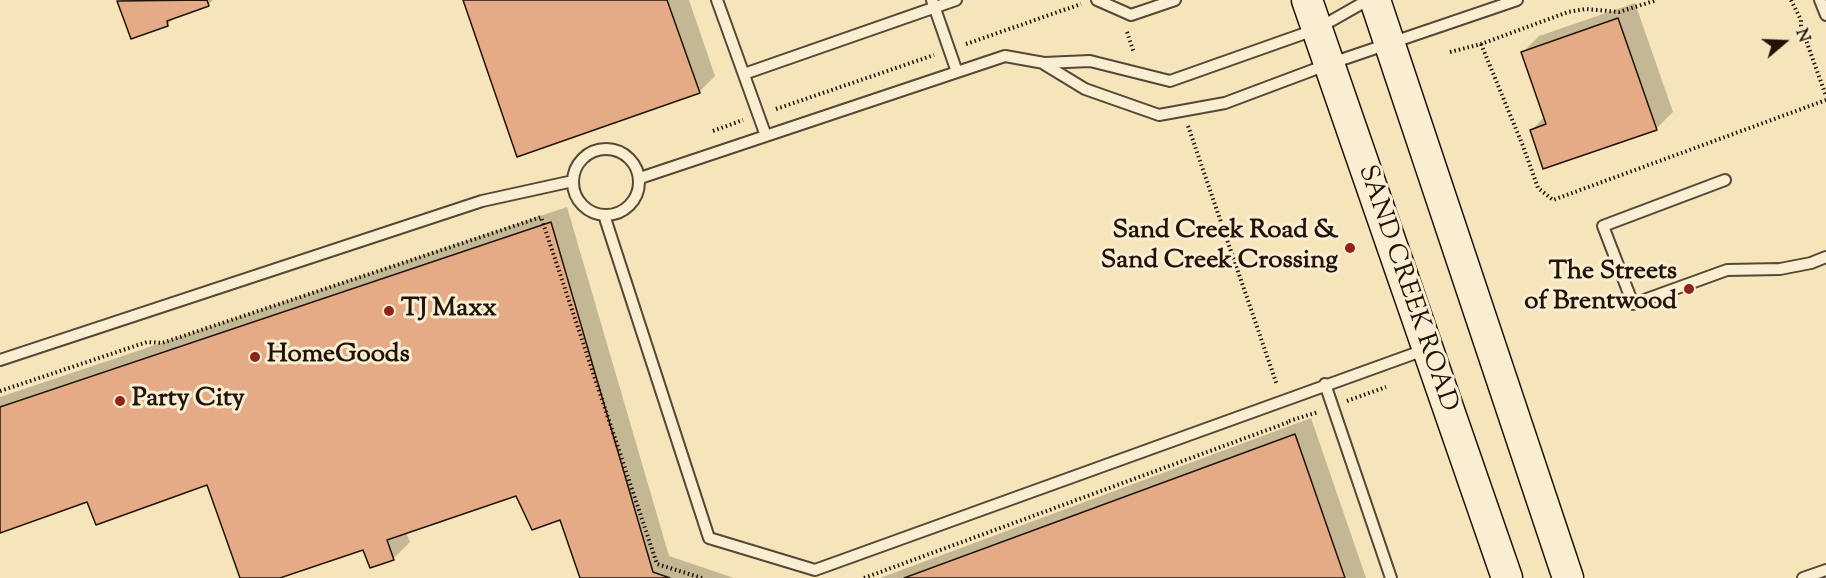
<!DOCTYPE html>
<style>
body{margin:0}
#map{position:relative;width:1826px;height:578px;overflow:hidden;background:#f6e5ba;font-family:"Sorts Mill Goudy",serif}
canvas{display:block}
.north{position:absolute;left:1754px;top:12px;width:60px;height:60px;-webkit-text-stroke:4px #f9eed2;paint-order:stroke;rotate:71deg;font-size:16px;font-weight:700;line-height:24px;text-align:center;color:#21120a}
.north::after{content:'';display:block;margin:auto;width:21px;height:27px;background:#21120a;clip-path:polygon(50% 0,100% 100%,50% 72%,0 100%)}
</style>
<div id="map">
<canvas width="1826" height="578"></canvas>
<div class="north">N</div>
</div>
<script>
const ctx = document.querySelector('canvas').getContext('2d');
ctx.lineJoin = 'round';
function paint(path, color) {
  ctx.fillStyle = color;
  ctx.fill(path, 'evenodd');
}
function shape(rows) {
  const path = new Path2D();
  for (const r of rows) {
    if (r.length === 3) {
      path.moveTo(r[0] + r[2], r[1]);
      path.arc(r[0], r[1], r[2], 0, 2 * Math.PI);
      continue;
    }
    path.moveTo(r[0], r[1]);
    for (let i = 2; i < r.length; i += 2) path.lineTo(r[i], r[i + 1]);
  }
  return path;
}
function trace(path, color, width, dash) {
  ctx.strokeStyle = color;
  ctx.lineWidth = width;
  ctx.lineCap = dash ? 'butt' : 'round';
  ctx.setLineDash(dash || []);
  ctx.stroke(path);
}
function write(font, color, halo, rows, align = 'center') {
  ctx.font = font + ' "Sorts Mill Goudy",serif';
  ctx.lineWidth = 6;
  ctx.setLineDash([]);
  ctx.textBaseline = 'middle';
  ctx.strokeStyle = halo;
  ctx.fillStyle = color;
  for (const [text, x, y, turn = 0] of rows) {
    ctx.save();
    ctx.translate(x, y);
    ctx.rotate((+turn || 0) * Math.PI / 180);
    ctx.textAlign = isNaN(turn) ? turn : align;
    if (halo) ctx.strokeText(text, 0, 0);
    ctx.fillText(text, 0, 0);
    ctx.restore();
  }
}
paint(shape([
 [120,0,213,0,208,5,176,16,168,24,132,37],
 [464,0,689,0,715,76,699,92],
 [1635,3,1673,112,1657,128,1544,167,1532,130,1545,116,1523,52,1539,36],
 [567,207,669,556,734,578,581,578,561,518,517,495,406,532,410,542,393,559,364,548,275,578,242,578,208,484,88,500,0,532,0,397],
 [1311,418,1366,578,880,578]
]), '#0003');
const building = shape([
 [207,0,209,6,167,21,168,26,131,39,117,1,207,0],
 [463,0,667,0,700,93,517,157,463,0],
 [1618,18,1657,130,1543,169,1530,130,1546,124,1521,52,1618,18],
 [551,222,653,572,670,578,580,578,560,520,532,530,516,496,387,540,394,560,370,568,363,550,280,578,240,578,207,485,96,525,87,502,0,533,0,407,551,222],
 [1295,434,1345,578,904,578,1295,434]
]);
paint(building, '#e5ab86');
trace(building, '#21120a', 1.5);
const service = shape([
 [717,0,766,136],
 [932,0,957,72],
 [1097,0,1131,15,1175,0],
 [1820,0,1826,15],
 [1044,64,1085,89,1159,115,1225,103,1329,64,1517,0],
 [744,74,956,0],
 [606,182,33],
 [640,178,1005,56,1044,63,1090,61,1170,81,1317,29,1368,0],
 [1725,180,1603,226,1633,304,1727,270,1780,269,1811,263,1826,257],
 [604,215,709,538,815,570,1427,349],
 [0,360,482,201,573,181],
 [1325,384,1391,578],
 [1803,578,1826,570]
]);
const secondary = shape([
 [1307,0,1507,578],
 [1375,0,1568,578]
]);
trace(service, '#564736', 14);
trace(secondary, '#21120a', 33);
trace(shape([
 [1791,0,1801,20,1801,26,1826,96],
 [1127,32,1134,53],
 [966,44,1081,4],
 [1481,44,1523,146,1538,188,1553,200,1826,100],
 [1450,52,1481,44,1568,12,1586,9,1619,12,1657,0],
 [776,109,934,55],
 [1188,126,1277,385],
 [713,131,743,120],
 [0,391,147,342,162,343,541,217,657,564,702,578],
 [1347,401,1386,387],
 [1289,421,1318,412],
 [864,578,1289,422]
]), '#21120a', 4, [1.5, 3]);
trace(service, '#f9eed2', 10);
trace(secondary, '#f9eed2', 30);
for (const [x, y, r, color] of [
 [1350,248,6,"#8f2418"],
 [1689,289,6,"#8f2418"],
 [389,311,6,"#8f2418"],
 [255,357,6,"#8f2418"],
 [120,401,6,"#8f2418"]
]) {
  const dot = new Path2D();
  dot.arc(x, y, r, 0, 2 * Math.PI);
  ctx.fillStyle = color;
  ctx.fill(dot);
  trace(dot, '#f9eed2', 2);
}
write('bold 26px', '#21120a', '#f9eed2', [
 ["Sand Creek Road &",1338,233,"right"],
 ["Sand Creek Crossing",1338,263,"right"],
 ["The Streets",1677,274,"right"],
 ["of Brentwood",1677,304,"right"],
 ["TJ Maxx",401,311],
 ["HomeGoods",267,357],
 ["Party City",132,401]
], 'left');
write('26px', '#21120a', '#f9eed2', [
 ["SAND CREEK ROAD",1406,289,71]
]);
</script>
